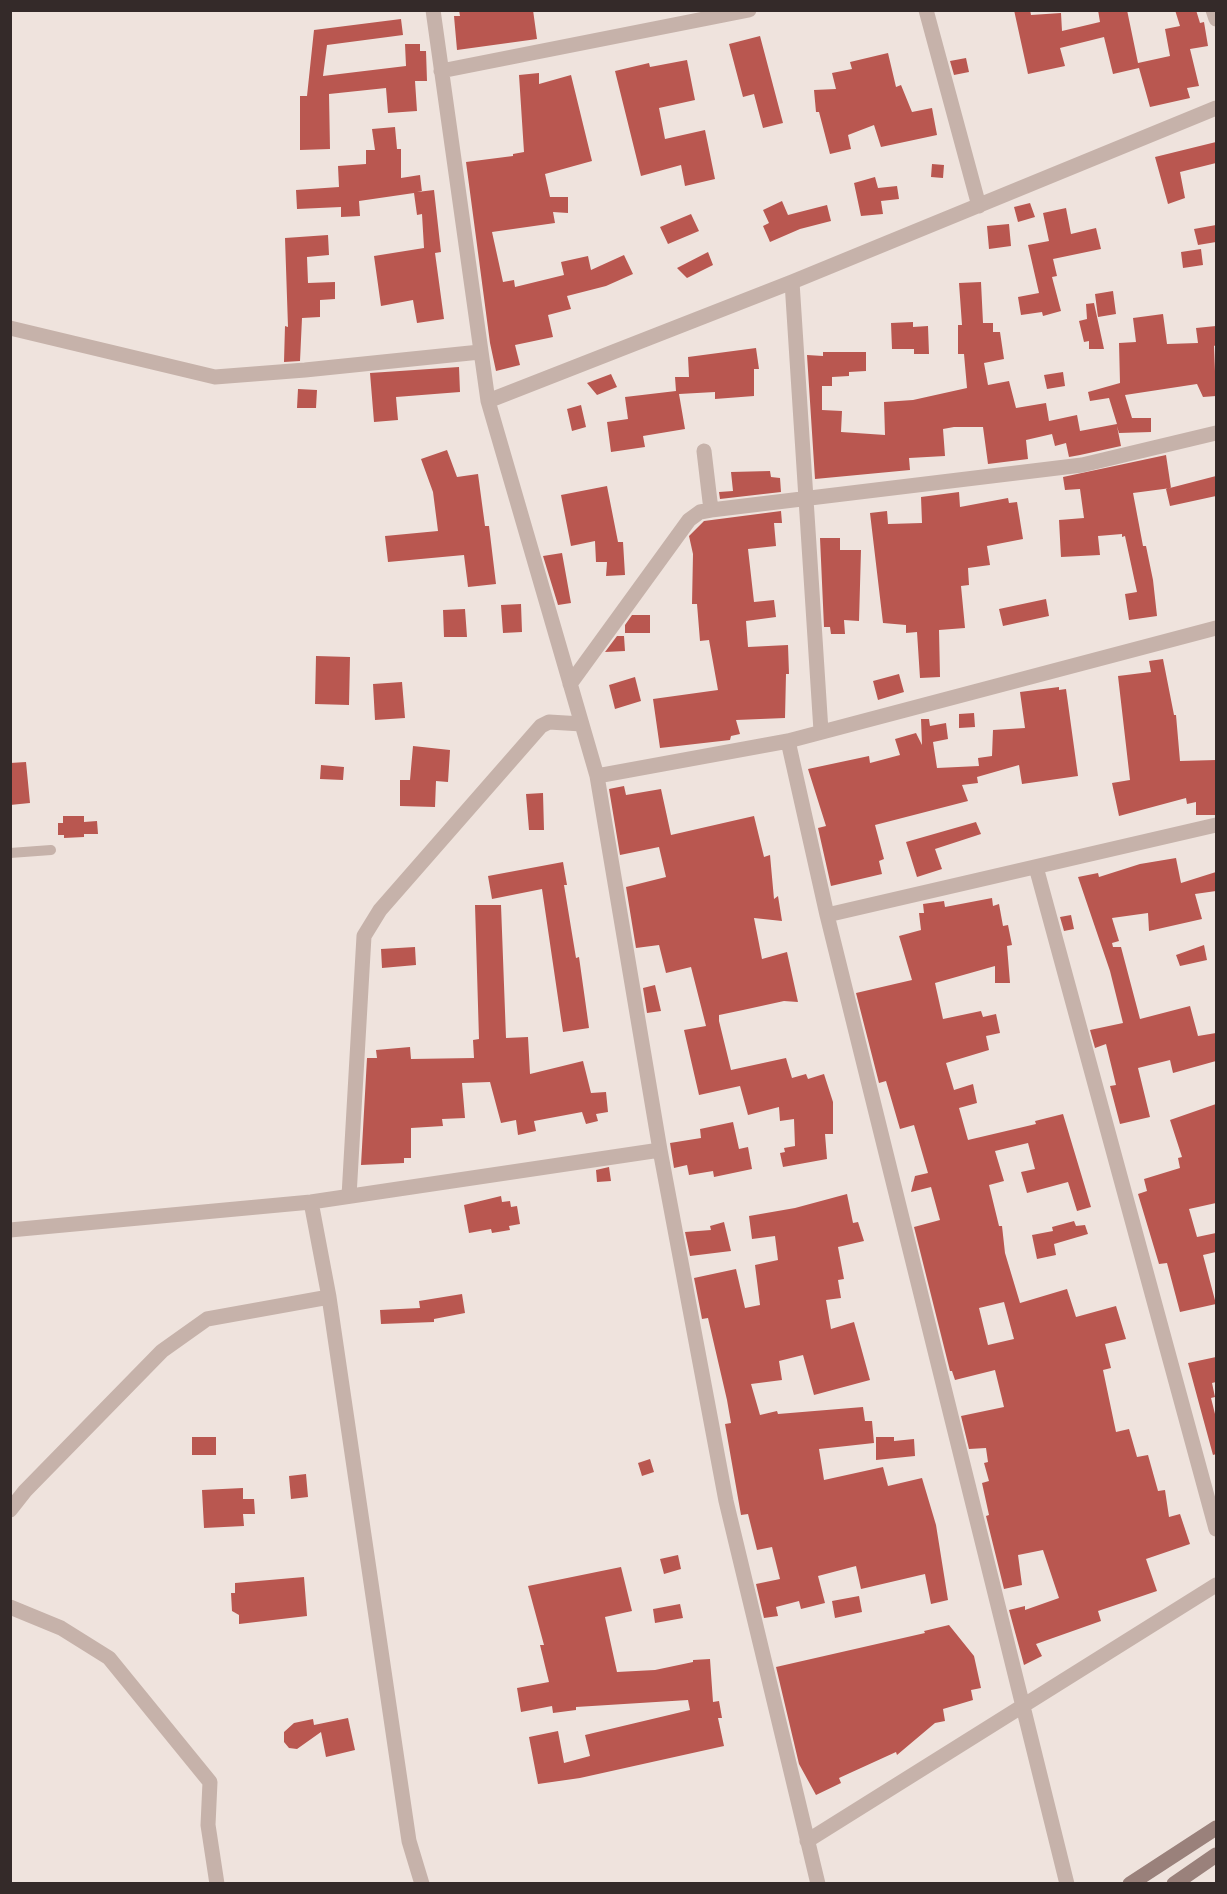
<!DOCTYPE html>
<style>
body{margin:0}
#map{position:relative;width:1227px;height:1894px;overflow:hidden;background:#efe3dd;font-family:Rubik,sans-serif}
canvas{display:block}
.frame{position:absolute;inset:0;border:12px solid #342a29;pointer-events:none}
</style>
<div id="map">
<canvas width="1227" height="1894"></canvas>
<div class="frame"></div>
</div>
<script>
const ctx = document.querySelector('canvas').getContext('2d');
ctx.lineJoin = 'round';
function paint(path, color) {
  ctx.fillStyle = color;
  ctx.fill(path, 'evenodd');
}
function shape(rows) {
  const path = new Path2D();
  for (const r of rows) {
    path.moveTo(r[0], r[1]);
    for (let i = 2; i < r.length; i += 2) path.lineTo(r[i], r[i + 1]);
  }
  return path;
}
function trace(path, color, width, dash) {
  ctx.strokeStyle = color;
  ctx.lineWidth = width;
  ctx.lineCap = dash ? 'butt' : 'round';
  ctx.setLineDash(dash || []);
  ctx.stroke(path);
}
paint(shape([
 [459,10,533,10,537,39,457,50,454,16,460,16],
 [1014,10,1030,10,1031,15,1061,13,1062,31,1100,22,1098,10,1127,10,1138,63,1170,56,1165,29,1180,26,1175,10,1196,10,1200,23,1204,22,1208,46,1190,49,1199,86,1187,88,1190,98,1150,107,1139,68,1113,74,1104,37,1060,48,1065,66,1028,74],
 [401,19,403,35,327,45,323,76,406,66,405,44,420,44,420,51,426,51,427,81,415,81,417,111,388,113,386,88,329,94,330,149,300,150,300,96,307,96,314,30],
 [760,36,783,123,763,128,754,94,743,97,729,44],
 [888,53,896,87,901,85,912,112,932,108,937,135,881,147,874,125,848,135,851,149,830,154,819,112,816,112,814,90,836,89,832,73,852,69,850,62],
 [966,58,969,72,954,75,950,61],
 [687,60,695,100,659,108,665,139,705,130,715,179,685,186,681,165,641,176,615,71,649,63,650,67],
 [539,73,539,84,571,75,592,161,545,174,550,197,568,197,568,213,553,212,555,223,492,232,503,282,514,280,515,287,564,275,561,262,588,256,591,270,624,255,633,274,606,286,567,296,571,309,548,315,553,337,515,345,520,365,496,371,490,343,466,162,513,156,513,154,524,152,519,75],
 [395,127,397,149,401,149,401,178,420,175,422,192,417,192,434,190,441,252,435,253,444,319,417,323,413,300,381,306,374,256,424,248,422,214,417,215,414,193,359,201,360,216,341,217,341,207,297,209,296,190,339,187,338,166,366,164,366,150,375,150,372,129],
 [1216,142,1216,163,1180,172,1185,198,1168,204,1155,157],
 [932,164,944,165,943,178,931,177],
 [875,177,878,188,897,186,899,199,881,201,883,214,861,216,854,183],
 [782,201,788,215,827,205,831,221,800,229,770,242,763,226,769,223,763,210],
 [1030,203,1035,217,1018,222,1014,207],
 [1066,208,1071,234,1096,228,1101,249,1053,259,1057,276,1052,277,1061,311,1043,316,1042,312,1021,315,1018,297,1039,293,1028,245,1049,241,1043,213],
 [691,214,699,231,668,244,660,227],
 [1009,224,1011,246,989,249,987,226],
 [1216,225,1216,242,1198,245,1194,229],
 [328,235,329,255,307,257,308,283,335,282,335,299,320,300,320,317,302,318,300,361,284,362,285,326,288,327,285,238],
 [1201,249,1203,265,1183,268,1181,252],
 [708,252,713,265,687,278,677,268],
 [981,282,983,323,993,323,993,332,1000,332,1004,359,984,363,988,385,1009,381,1016,408,1046,403,1049,421,1077,415,1080,431,1117,424,1109,398,1090,401,1088,392,1120,383,1119,343,1136,342,1133,318,1163,314,1167,344,1198,343,1196,328,1216,326,1216,345,1214,346,1216,396,1203,397,1197,384,1125,395,1132,418,1151,418,1151,432,1119,433,1117,426,1121,446,1080,455,1069,457,1066,443,1055,446,1052,434,1026,440,1028,459,988,464,983,427,954,427,943,429,945,456,909,458,910,470,815,479,807,355,823,356,823,352,866,352,866,371,849,372,849,376,832,377,832,386,822,386,822,410,842,411,841,432,885,435,884,402,913,400,967,388,964,354,958,354,958,325,962,325,959,283],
 [1113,291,1116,314,1098,317,1095,294],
 [1094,303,1104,349,1089,349,1089,341,1084,342,1079,321,1087,319,1086,304],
 [913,322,913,327,928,326,929,354,914,354,914,349,892,349,891,323],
 [756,348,759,369,754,369,754,396,715,399,715,392,679,394,685,429,643,436,645,447,611,452,607,422,628,419,625,397,676,391,675,377,689,377,688,357],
 [459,367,460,392,396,397,398,420,374,422,370,373],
 [1063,372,1065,386,1047,389,1044,375],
 [611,374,617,387,597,395,587,383],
 [298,389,317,390,316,408,297,408],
 [581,405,586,427,572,431,567,409],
 [447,450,457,477,478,474,485,526,489,526,496,584,468,587,464,555,388,562,385,536,438,531,433,492,421,459],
 [1166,455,1171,488,1133,493,1143,546,1146,546,1153,580,1157,616,1129,620,1125,594,1137,592,1125,536,1122,537,1122,534,1098,536,1100,555,1061,557,1059,520,1084,518,1080,489,1065,490,1063,477],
 [770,471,771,477,780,478,781,492,720,499,719,492,733,491,731,472],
 [1216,476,1216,496,1170,506,1166,489],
 [607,486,618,542,623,542,625,575,606,576,607,562,596,562,595,541,571,546,561,495],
 [959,492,960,507,1008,498,1009,503,1017,502,1023,539,987,546,990,565,968,568,969,585,961,586,965,628,939,630,940,677,920,678,917,632,906,633,906,625,883,623,870,513,887,511,888,524,922,523,921,497],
 [781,511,782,523,774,523,776,546,748,549,754,602,774,600,776,617,746,621,748,647,788,645,789,674,786,674,785,718,736,720,740,734,731,736,730,740,660,748,653,699,718,690,709,640,700,641,697,604,692,604,693,554,689,536,704,521],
 [820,538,840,538,840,550,861,550,859,621,844,620,845,634,831,634,830,627,824,627],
 [562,553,571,603,558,605,543,556],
 [1046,599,1049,616,1003,626,999,609],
 [521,604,522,632,503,633,501,605],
 [465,609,467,637,444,637,443,610],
 [632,615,650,615,650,633,625,633,625,625],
 [617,636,624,636,625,651,605,652],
 [316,656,350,657,349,705,315,704],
 [1163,659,1174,715,1176,715,1180,761,1216,760,1216,815,1196,815,1196,802,1187,804,1186,798,1119,816,1112,783,1130,780,1118,676,1151,672,1149,661],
 [899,674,904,692,878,700,873,681],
 [635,677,641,701,615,709,609,685],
 [402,682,405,718,375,720,373,684],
 [1059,687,1059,690,1066,689,1078,776,1022,784,1019,765,977,777,978,783,962,785,968,801,875,825,884,859,879,861,882,874,831,886,818,828,826,826,808,769,869,756,870,763,900,755,895,739,916,733,922,745,921,719,929,719,930,726,946,723,948,739,933,742,937,768,979,766,978,758,992,756,993,730,1025,728,1020,692],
 [974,713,975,727,959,728,959,714],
 [413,746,450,750,448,782,436,781,435,807,400,806,400,780,410,780],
 [26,762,30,803,10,805,10,763],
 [321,765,344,767,343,780,320,779],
 [624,786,626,795,661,789,671,835,754,816,764,857,770,855,774,899,778,896,782,921,754,918,762,959,787,952,798,1002,784,1001,743,1010,719,1015,719,1021,731,1070,786,1058,792,1078,806,1074,808,1079,824,1074,833,1102,833,1134,825,1134,827,1159,783,1167,780,1153,785,1152,784,1148,795,1146,794,1119,780,1121,779,1107,748,1115,740,1086,699,1095,684,1030,706,1026,691,967,666,973,659,945,636,948,626,887,666,877,659,847,620,855,609,789],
 [543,793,544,830,529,830,526,794],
 [63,816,84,816,84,822,97,821,98,834,84,834,84,837,64,838,64,835,58,835,58,823,63,823],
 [976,822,981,834,935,849,942,869,917,877,906,842],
 [1176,858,1181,883,1216,872,1216,891,1195,894,1202,919,1149,931,1148,913,1112,918,1119,941,1112,943,1113,947,1121,947,1140,1019,1190,1006,1198,1036,1216,1033,1216,1061,1173,1073,1170,1060,1138,1068,1150,1117,1120,1124,1110,1086,1116,1085,1106,1044,1095,1048,1090,1030,1123,1023,1110,971,1078,877,1098,873,1099,877,1140,864],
 [563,862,567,885,564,885,576,958,579,957,589,1028,563,1032,542,889,492,899,488,876],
 [992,898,993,906,999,904,1003,926,1008,925,1012,945,1007,946,1010,983,995,983,995,966,935,983,943,1019,981,1011,983,1017,996,1014,1000,1033,986,1036,989,1050,946,1063,954,1090,973,1084,977,1103,959,1108,968,1140,1036,1124,1035,1121,1063,1114,1091,1207,1077,1211,1068,1182,1027,1193,1021,1172,1035,1169,1028,1143,995,1151,1004,1181,989,1185,999,1226,1002,1226,1005,1253,1020,1303,1067,1289,1076,1317,1116,1306,1126,1339,1105,1344,1111,1368,1103,1370,1116,1432,1129,1429,1137,1457,1148,1455,1158,1491,1165,1490,1169,1517,1180,1514,1190,1544,1146,1559,1157,1591,1098,1611,1101,1621,1036,1644,1042,1656,1024,1665,1009,1610,1025,1606,1025,1610,1059,1598,1043,1550,1018,1555,1022,1585,1004,1589,986,1516,989,1515,982,1483,989,1481,984,1463,988,1462,986,1448,969,1449,961,1416,1004,1407,995,1370,955,1380,952,1371,950,1371,914,1227,940,1220,931,1187,911,1192,915,1176,928,1173,914,1125,900,1129,886,1081,879,1083,856,993,912,980,899,936,921,930,919,913,924,913,923,904,944,901,945,907],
 [1004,1302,1014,1339,988,1345,979,1308],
 [475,905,501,905,506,1038,528,1037,530,1074,583,1061,591,1093,606,1092,608,1112,596,1114,598,1121,586,1124,582,1112,534,1121,536,1131,518,1135,516,1120,501,1123,490,1082,462,1083,465,1118,442,1119,443,1126,411,1128,411,1158,404,1158,404,1163,361,1165,367,1058,377,1058,376,1050,410,1047,411,1059,474,1058,473,1040,479,1039],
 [1071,915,1074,929,1064,931,1060,917],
 [1204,945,1207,960,1180,966,1176,955],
 [415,947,416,965,382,968,381,949],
 [655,985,661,1011,647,1013,643,988],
 [1216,1104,1216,1203,1189,1209,1197,1237,1216,1233,1216,1252,1203,1255,1216,1304,1180,1312,1167,1263,1159,1264,1138,1194,1147,1191,1144,1179,1180,1168,1178,1158,1182,1157,1170,1120],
 [733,1122,739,1149,748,1147,752,1169,714,1177,713,1171,689,1175,687,1165,674,1168,670,1143,701,1138,700,1129],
 [609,1167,611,1181,597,1182,596,1170],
 [847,1194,853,1223,858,1222,864,1241,838,1247,844,1279,838,1280,841,1298,826,1300,831,1329,854,1322,870,1380,814,1395,803,1355,779,1361,782,1380,751,1384,760,1415,777,1411,778,1414,863,1407,865,1421,872,1421,874,1443,819,1449,824,1480,883,1467,888,1486,922,1478,936,1525,948,1600,931,1604,925,1574,861,1589,856,1566,818,1576,825,1603,801,1609,799,1601,776,1607,778,1616,764,1618,756,1584,780,1579,772,1547,757,1550,748,1514,741,1515,725,1424,731,1423,727,1400,708,1318,702,1319,694,1278,736,1269,745,1308,760,1305,755,1265,778,1260,775,1236,752,1239,749,1216,795,1208],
 [501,1196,502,1202,510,1201,511,1207,517,1206,520,1224,509,1226,510,1230,492,1233,491,1229,469,1233,464,1205],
 [1074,1221,1076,1226,1085,1225,1088,1234,1054,1244,1056,1255,1037,1259,1032,1235,1053,1231,1052,1227],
 [724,1222,731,1251,690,1256,685,1232,711,1230,710,1226],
 [462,1294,465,1313,434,1319,434,1322,381,1324,380,1310,420,1308,419,1301],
 [1216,1357,1216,1382,1212,1383,1215,1397,1211,1398,1216,1418,1216,1454,1213,1455,1188,1363],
 [192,1437,216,1437,216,1455,192,1455],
 [876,1437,894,1437,894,1441,914,1439,915,1456,876,1460],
 [650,1459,654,1472,642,1476,638,1463],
 [306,1474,308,1497,291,1499,289,1476],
 [243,1488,243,1499,254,1499,255,1514,243,1514,244,1526,204,1528,202,1490],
 [678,1555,681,1569,664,1574,660,1559],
 [621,1567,632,1611,605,1617,617,1672,655,1670,693,1662,693,1660,710,1659,713,1702,719,1701,722,1718,718,1718,724,1746,580,1778,538,1784,529,1737,558,1731,564,1763,590,1756,585,1735,690,1710,688,1700,576,1707,576,1710,553,1713,552,1706,521,1712,517,1688,549,1682,540,1645,544,1645,528,1586],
 [304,1577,307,1616,239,1624,239,1615,232,1611,231,1593,235,1593,235,1583],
 [859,1596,862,1612,835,1618,832,1601],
 [680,1604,683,1618,655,1623,653,1609],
 [949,1625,974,1656,981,1688,971,1690,973,1700,943,1709,945,1721,935,1723,897,1755,896,1752,839,1778,841,1783,816,1795,799,1764,776,1667,925,1633,924,1631],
 [348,1718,355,1750,326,1757,321,1732,297,1749,289,1748,284,1742,284,1732,294,1723,313,1719,314,1725]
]), '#b95750');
trace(shape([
 [10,853,51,850]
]), '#c6b2aa', 10);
trace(shape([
 [433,10,488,401,597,776,660,1150,726,1501,818,1884],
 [926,10,979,206],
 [1213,10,1216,19],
 [441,71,749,10],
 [792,282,821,731],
 [10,328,215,377,305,370,480,352],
 [488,401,792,282,1216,108],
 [711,510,1082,465,1216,433],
 [570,684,689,520,700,512,711,510,704,451],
 [788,741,827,915,1067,1884],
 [597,776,788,741,1216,628],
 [1036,867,1216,1529],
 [827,915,1216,825],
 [349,1196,364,936,380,910,541,726,549,722,582,724],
 [311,1202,329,1297,409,1841,422,1884],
 [10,1230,311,1202,660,1150],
 [10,1510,25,1491,162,1351,207,1319,329,1297],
 [10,1607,61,1628,109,1658,210,1782,208,1825,217,1884],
 [807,1841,1216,1585]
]), '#c6b2aa', 15);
trace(shape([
 [1130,1884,1216,1828],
 [1174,1884,1216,1855]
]), '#9a817b', 15);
</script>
